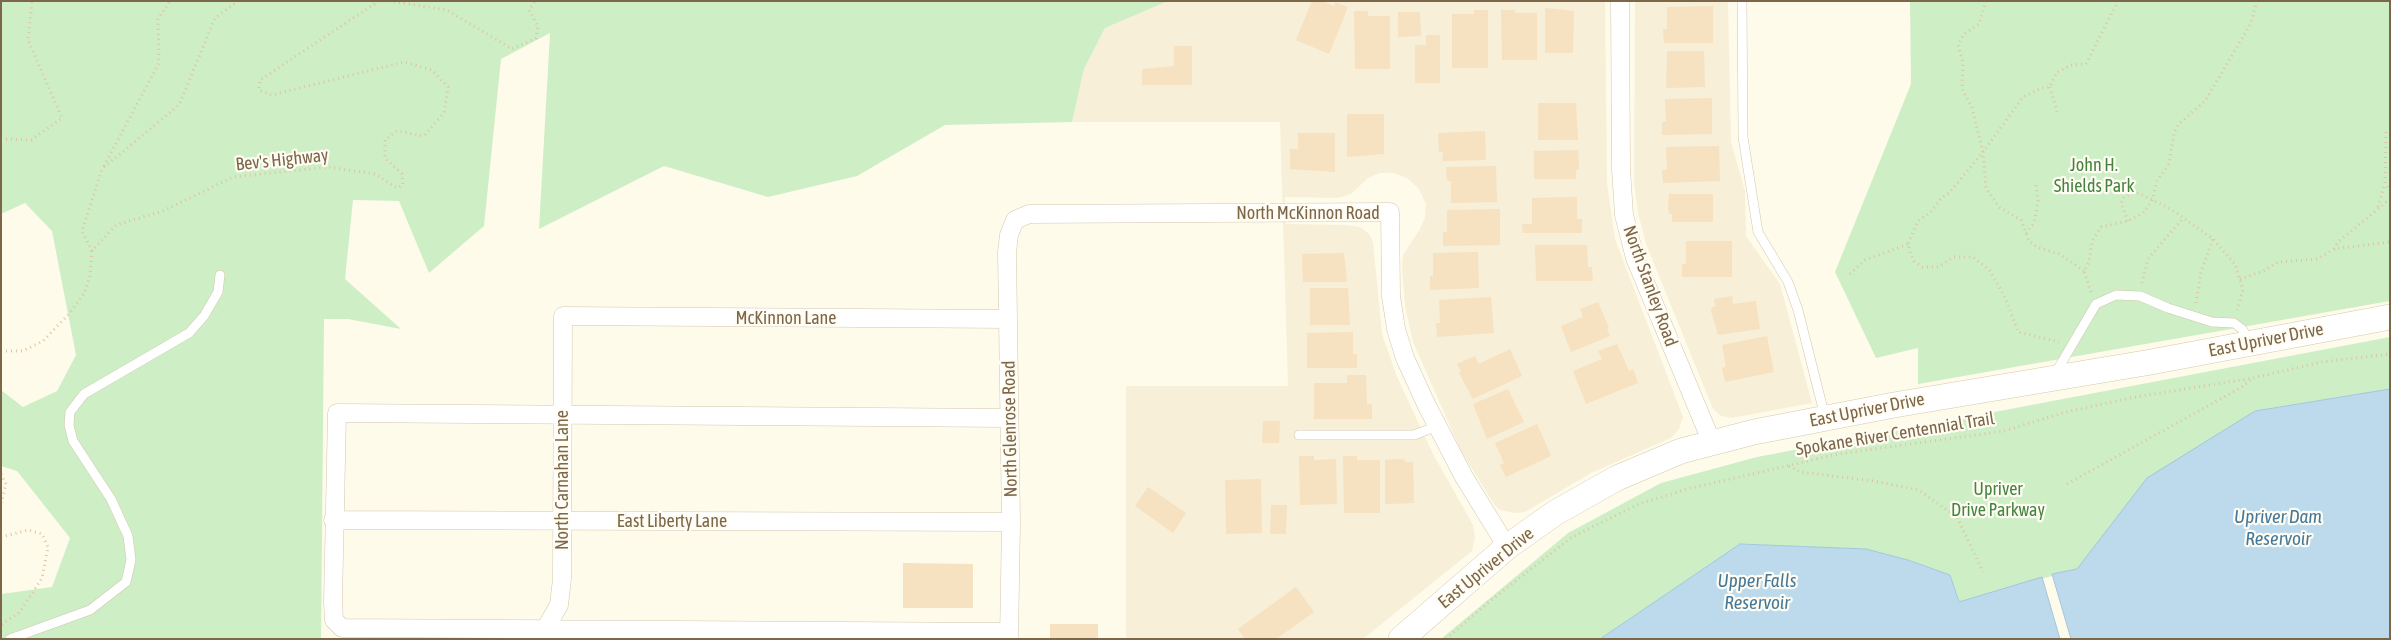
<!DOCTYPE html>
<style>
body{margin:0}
#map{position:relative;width:2391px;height:640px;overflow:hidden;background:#fefbeb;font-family:"Asap Condensed",sans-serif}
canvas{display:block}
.frame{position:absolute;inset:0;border:2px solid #7d674a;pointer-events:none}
</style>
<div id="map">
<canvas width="2391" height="640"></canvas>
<div class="frame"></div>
</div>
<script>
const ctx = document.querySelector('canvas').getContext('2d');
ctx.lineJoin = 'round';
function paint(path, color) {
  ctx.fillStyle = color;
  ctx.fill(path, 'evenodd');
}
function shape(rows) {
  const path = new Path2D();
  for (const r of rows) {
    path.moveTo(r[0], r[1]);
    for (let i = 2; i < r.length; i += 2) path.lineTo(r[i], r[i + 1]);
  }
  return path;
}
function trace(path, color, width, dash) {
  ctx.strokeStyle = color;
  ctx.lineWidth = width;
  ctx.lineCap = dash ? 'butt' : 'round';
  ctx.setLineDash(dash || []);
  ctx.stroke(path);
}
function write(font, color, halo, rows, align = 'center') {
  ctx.font = font + ' "Asap Condensed",sans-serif';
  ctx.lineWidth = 4.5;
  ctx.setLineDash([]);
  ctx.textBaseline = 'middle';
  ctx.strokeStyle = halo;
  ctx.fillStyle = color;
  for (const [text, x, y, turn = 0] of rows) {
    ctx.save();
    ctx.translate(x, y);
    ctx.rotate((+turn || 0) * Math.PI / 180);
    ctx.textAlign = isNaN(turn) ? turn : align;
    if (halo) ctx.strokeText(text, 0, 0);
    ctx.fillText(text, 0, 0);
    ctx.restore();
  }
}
paint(shape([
 [1168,1,1605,1,1607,183,1615,239,1683,417,1679,429,1671,438,1591,473,1525,512,1514,513,1500,510,1494,504,1461,451,1413,342,1405,306,1402,267,1403,255,1420,229,1425,217,1426,204,1419,189,1407,178,1394,173,1380,173,1368,178,1351,194,1338,198,1285,197,1286,224,1347,225,1360,227,1369,234,1373,242,1382,334,1397,377,1433,454,1473,525,1475,538,1472,551,1363,639,1126,639,1126,386,1288,386,1280,122,1072,122,1084,69,1105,28],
 [1635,1,1728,2,1731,142,1745,191,1746,236,1780,284,1812,403,1732,418,1721,416,1713,409,1646,244,1638,213,1634,183]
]), '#f7efd8');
paint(shape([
 [1,1,1168,1,1105,28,1084,69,1072,122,945,125,857,176,768,197,664,166,539,229,550,33,501,59,484,226,429,273,399,201,353,200,345,279,401,329,348,319,324,319,321,639,1,639,1,594,52,587,70,538,17,471,1,466,1,390,23,407,57,391,76,355,52,231,25,203,1,214],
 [1910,1,2390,1,2390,301,1918,384,1918,348,1876,358,1835,272,1911,84],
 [2390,337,2390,389,2254,411,2077,569,1959,602,1950,575,1908,560,1866,549,1740,544,1600,639,1441,639,1568,533,1661,483,1757,457]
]), '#ceeec6');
const water = shape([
 [2390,389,2390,639,2071,639,2052,574,2077,569,2147,478,2255,411,2390,389],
 [1740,544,1866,549,1908,560,1950,575,1959,602,2042,577,2060,639,1600,639,1740,544]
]);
paint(water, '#bcdaeb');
trace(water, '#a1c7de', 1);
paint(shape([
 [1312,1,1322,1,1334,6,1335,2,1348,7,1329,54,1296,40],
 [1713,6,1713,43,1664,43,1663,29,1667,29,1667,7],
 [1545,8,1574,11,1573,53,1545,53],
 [1474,10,1488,10,1488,68,1452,68,1452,14,1474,14],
 [1501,10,1515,10,1515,13,1537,13,1537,60,1502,60],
 [1354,11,1368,11,1368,16,1390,16,1390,69,1355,69],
 [1398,12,1420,12,1421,36,1398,37],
 [1426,35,1440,35,1440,83,1415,83,1415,45,1426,45],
 [1174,46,1192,46,1192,85,1142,85,1142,69,1174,66],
 [1667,51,1704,51,1705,87,1666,88],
 [1712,98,1712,134,1662,135,1662,122,1666,121,1665,99],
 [1538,103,1576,103,1578,140,1538,140],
 [1347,114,1384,114,1384,154,1347,157],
 [1485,131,1486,160,1442,161,1443,152,1439,152,1438,133],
 [1298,133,1335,133,1335,172,1290,169,1290,149,1298,149],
 [1719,146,1720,181,1663,183,1662,170,1667,170,1666,147],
 [1578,150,1579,165,1579,170,1576,170,1576,179,1534,179,1534,151],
 [1496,166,1497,202,1451,203,1451,181,1447,181,1446,167],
 [1669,194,1713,194,1713,222,1672,222,1672,214,1669,214,1668,209],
 [1577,197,1577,219,1582,219,1582,233,1523,233,1522,224,1532,224,1532,198],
 [1500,209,1500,245,1443,246,1443,232,1447,232,1447,210],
 [1686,241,1732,241,1732,277,1682,277,1682,264,1686,264],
 [1535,245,1587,245,1588,267,1592,267,1593,281,1536,281],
 [1478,252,1479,288,1430,290,1430,276,1433,276,1433,253],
 [1344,253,1347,282,1303,282,1302,254],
 [1310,288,1348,288,1350,325,1310,325],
 [1732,296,1733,304,1756,301,1760,329,1718,335,1711,311,1712,307,1715,307,1714,299],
 [1491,297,1494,333,1437,337,1436,323,1440,323,1439,300],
 [1598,302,1609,328,1607,329,1610,336,1571,352,1561,326,1583,317,1580,309],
 [1353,332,1353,354,1357,354,1357,368,1307,368,1307,333],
 [1767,336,1774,372,1725,382,1722,368,1726,367,1722,345],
 [1617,344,1629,371,1633,369,1638,383,1586,404,1573,371,1602,359,1598,351],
 [1510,349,1522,376,1473,399,1459,373,1461,372,1457,364,1475,356,1479,364],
 [1347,375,1366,375,1367,404,1372,404,1372,419,1314,419,1314,383,1347,383],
 [1508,389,1524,422,1487,439,1473,404],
 [1263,421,1280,421,1279,443,1262,443],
 [1537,424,1551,456,1506,477,1500,465,1504,463,1495,443],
 [1299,456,1314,456,1314,460,1336,459,1337,504,1300,505],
 [1343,456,1357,456,1357,460,1380,460,1380,513,1344,513],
 [1400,459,1405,460,1405,462,1413,462,1414,503,1385,504,1385,460],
 [1261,479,1262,533,1226,534,1225,480],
 [1148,487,1186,513,1173,533,1135,506],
 [1271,505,1287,505,1286,534,1270,534],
 [903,563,973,564,973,608,903,608],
 [1296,587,1314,612,1276,639,1245,639,1238,629],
 [1050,624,1098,624,1098,639,1050,639]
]), '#f6e1c0');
const service = shape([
 [1742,1,1743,137,1758,232,1788,282,1798,310,1825,417],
 [2055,374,2096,304,2116,295,2140,296,2168,308,2212,322,2234,323,2242,329,2249,340],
 [1299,435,1414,435,1437,426],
 [10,639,90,610,126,582,131,560,128,536,111,499,73,441,69,425,70,412,84,394,189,333,204,316,218,292,220,275]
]);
const minor = shape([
 [1620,1,1621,169,1624,215,1635,258,1712,443],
 [1009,418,337,413,333,602,334,620,342,628,1009,632],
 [333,520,1011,522],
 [541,636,559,605,562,579,563,316,1008,319],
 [1009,639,1011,522,1007,252,1009,235,1015,220,1029,214,1390,212,1391,296,1396,329,1405,358,1426,404,1464,477,1507,547]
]);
const secondary = shape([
 [1401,639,1507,547,1555,513,1617,478,1681,451,1754,432,1894,405,2151,362,2390,317]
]);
trace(service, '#d3c6ae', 10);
trace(minor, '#d3c6ae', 19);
trace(secondary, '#d6c8ab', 26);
trace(shape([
 [389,1,447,10,512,49,536,38,538,26,529,10,535,1],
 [1986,1,1979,24,1964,34,1958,45,1963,63,1962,89,1972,108,1983,152,1949,193,1941,198,1931,212,1918,221,1908,244,1911,255,1914,261,1922,267,1938,267,1954,257,1973,257,1990,271,2006,299,2018,332,2059,342],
 [2050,87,2057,112],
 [2386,132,2385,183,2390,190],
 [1,139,31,140,62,118,28,40,32,1],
 [104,166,159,63,158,19,170,1],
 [2378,207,2385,183],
 [2128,221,2121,203,2124,197,2133,193,2138,193,2171,209,2213,239,2235,264,2243,290,2237,310],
 [2026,233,2034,223,2038,201,2036,185],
 [2334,249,2338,242,2390,199],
 [92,251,82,231,102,169,179,105,215,18,238,1],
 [2084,271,2059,254,2037,247,2029,241,2021,220,1999,207,1986,188,1983,152,2023,97,2041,88,2050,87,2056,73,2071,65,2086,64,2118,1],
 [1850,274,1865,260,1908,244],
 [2240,279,2266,270,2278,262,2317,259,2334,249,2390,242],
 [2142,283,2148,259,2184,217],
 [2091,292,2084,271,2089,262,2092,242,2101,227,2128,221,2143,213,2152,201,2157,181,2169,164,2174,133,2179,124,2205,101,2251,23,2257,1],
 [2196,303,2201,272,2213,239],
 [1,351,23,351,43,341,68,315,84,294,90,276,92,251,116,225,163,211,233,177,328,167,375,174,397,188,403,185,402,174,385,158,385,140,397,131,424,136,444,113,448,87,432,70,404,62,272,95,259,90,260,80,379,1],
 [1789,466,1800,472,1874,481,1919,490,1957,517,1983,572],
 [1,474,6,484,1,503],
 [2067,484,2242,387,2253,378],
 [1,537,28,530,42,534,48,547,42,578,20,612,1,625],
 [1446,639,1490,601,1572,537,1639,504,1687,489,1838,454,2004,431,2066,412,2130,398,2253,378,2322,362,2390,354]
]), '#ddc5a1', 3, [1, 4]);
trace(service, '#fff', 9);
trace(minor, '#fff', 18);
trace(secondary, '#fff', 25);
write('18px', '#7d674a', '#fffdf3', [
 ["Bev's Highway",282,160,-6],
 ["North McKinnon Road",1308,213],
 ["North Stanley Road",1650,286,70],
 ["McKinnon Lane",786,318],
 ["East Upriver Drive",2266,340,-11],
 ["East Upriver Drive",1867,410,-11],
 ["North Glenrose Road",1010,429,-91],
 ["Spokane River Centennial Trail",1895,434,-9],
 ["North Carnahan Lane",562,480,-90],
 ["East Liberty Lane",672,521],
 ["East Upriver Drive",1486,568,-39]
]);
write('18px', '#458340', '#fffdf3', [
 ["John H.",2094,165],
 ["Shields Park",2094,186],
 ["Upriver",1998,489],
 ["Drive Parkway",1998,510]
]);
write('italic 19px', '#43789a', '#fffdf3', [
 ["Upriver Dam",2278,517],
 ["Reservoir",2278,539],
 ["Upper Falls",1757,581],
 ["Reservoir",1757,603]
]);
</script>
